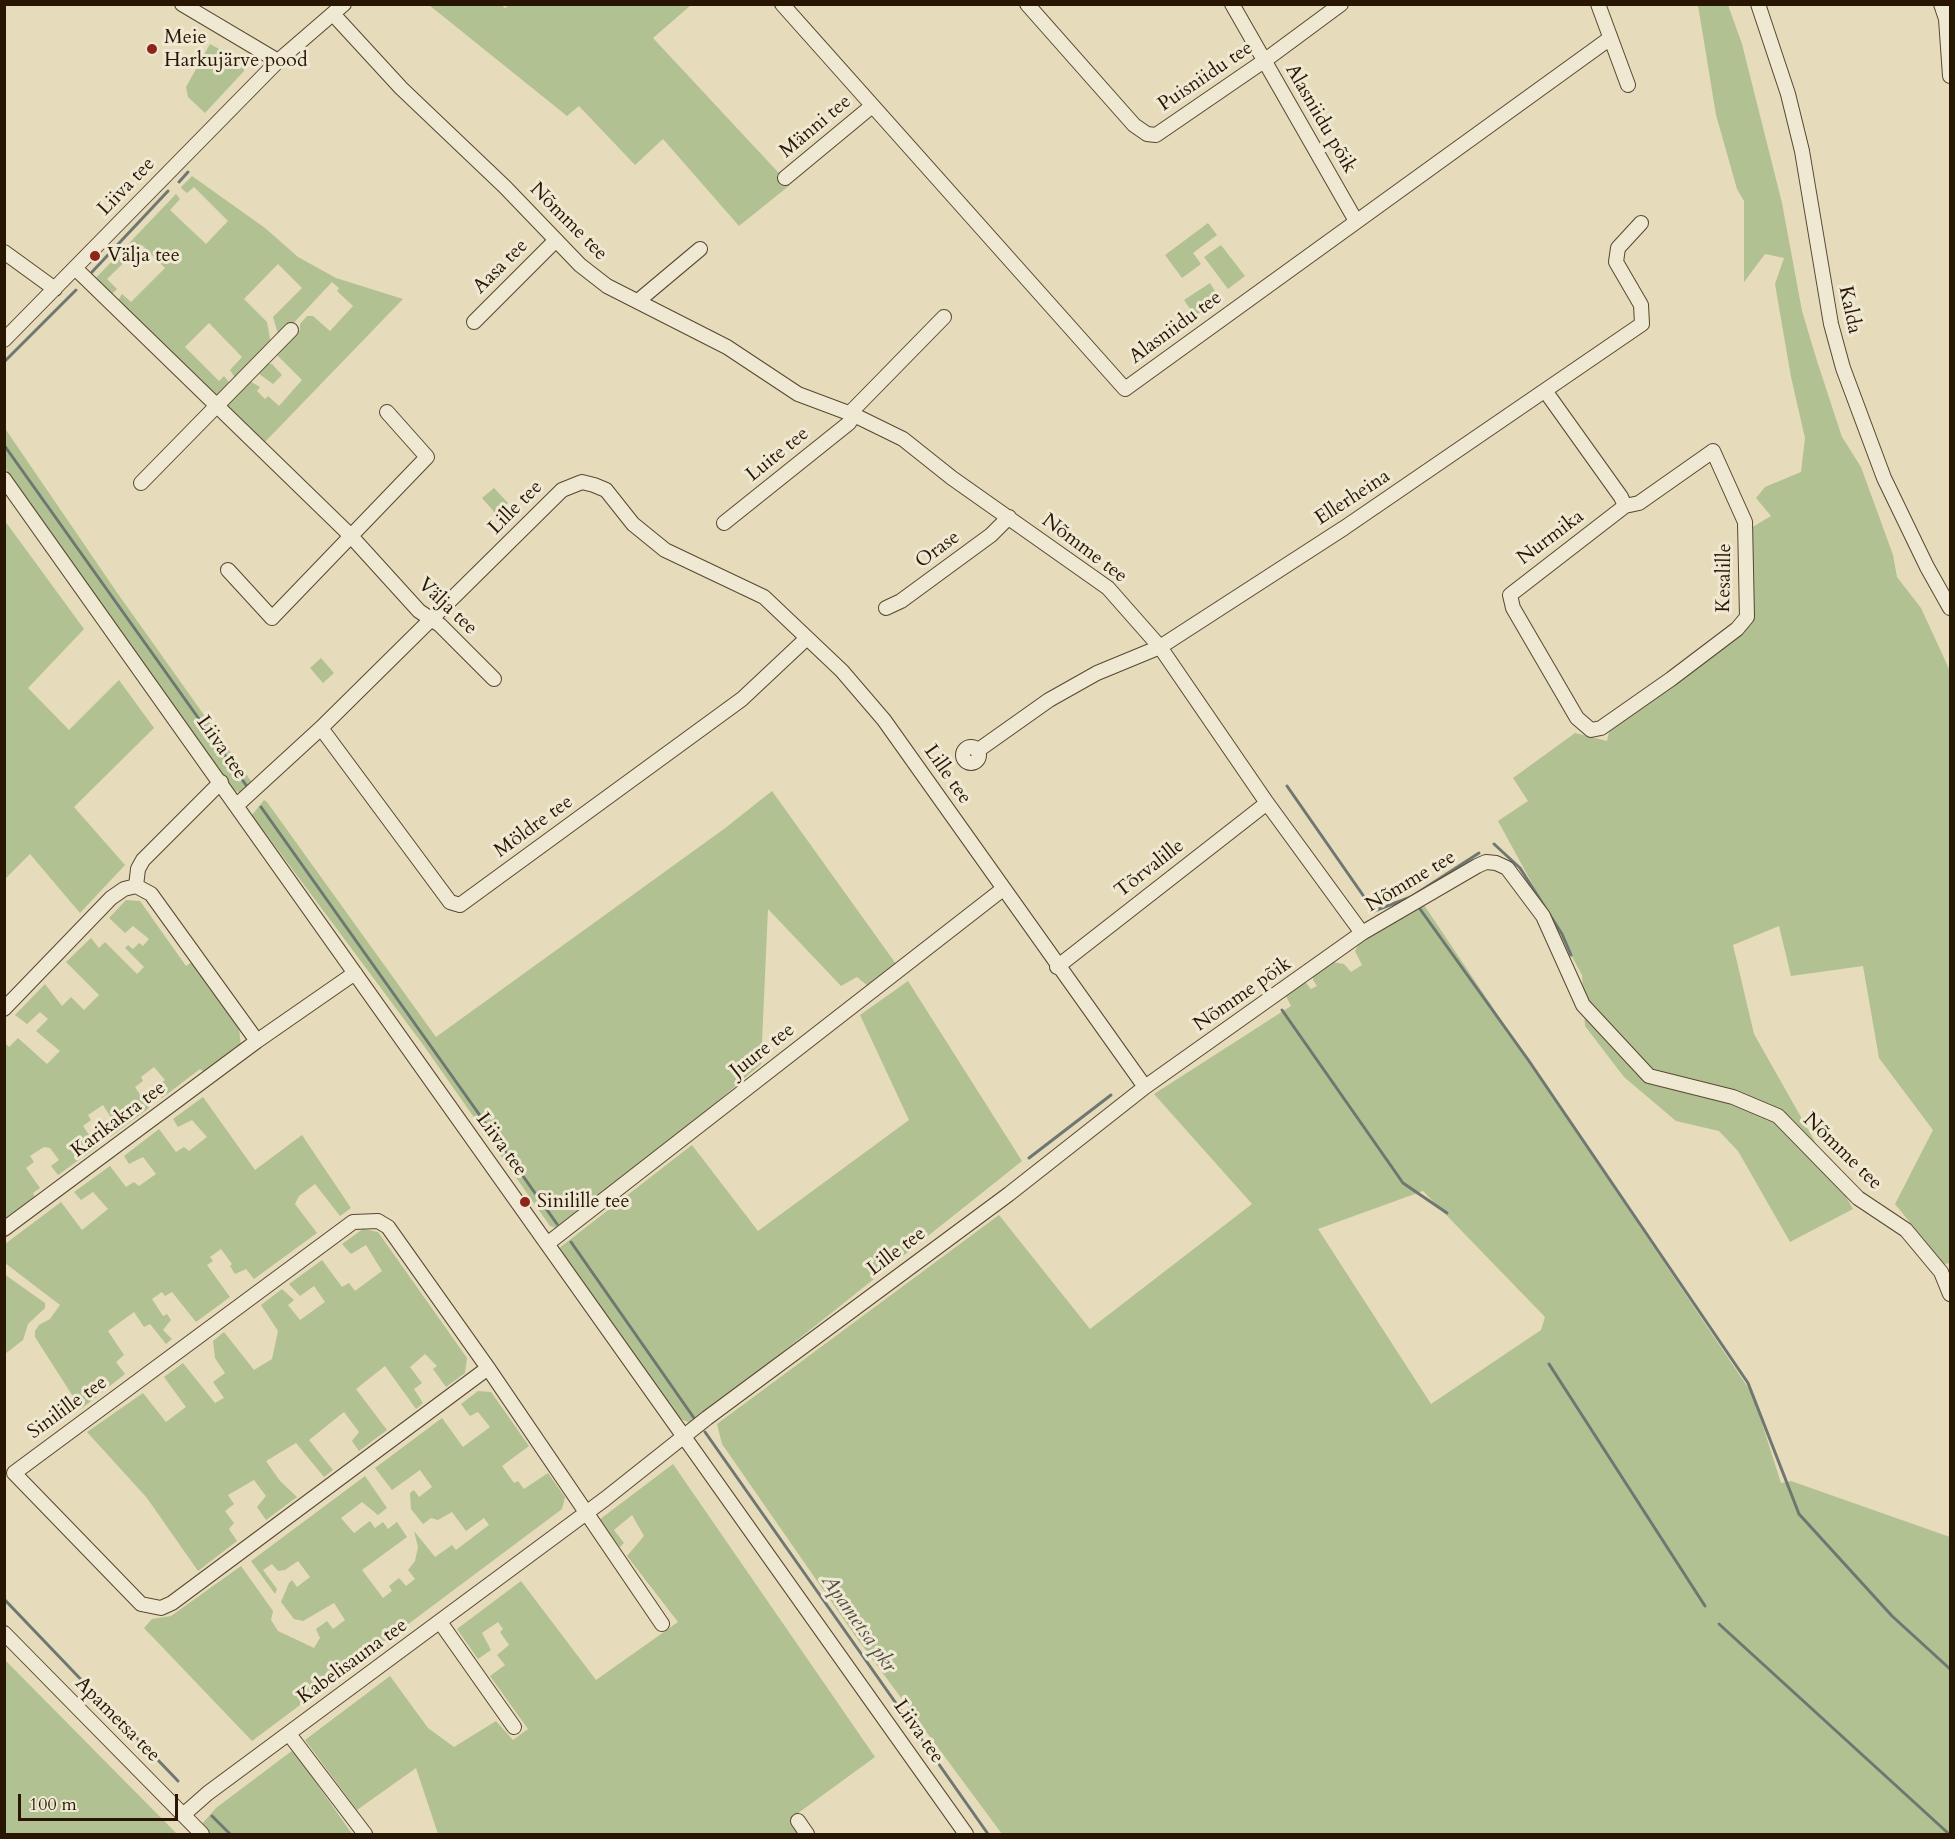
<!DOCTYPE html>
<meta charset="utf-8">
<style>
body{margin:0}
#map{position:relative;width:1955px;height:1839px;overflow:hidden;background:#e6dbba;font-family:Cardo,serif}
canvas{display:block}
.frame{position:absolute;inset:0;border:6px solid #281603;pointer-events:none}
.scale{position:absolute;left:18px;top:1794px;width:160px;height:27px;box-sizing:border-box;border:3px solid #281603;border-top:0;padding-left:8px;font-size:18px;line-height:21px;white-space:nowrap;color:#281603;-webkit-text-stroke:4px #efe8d2;paint-order:stroke}
</style>
<div id="map">
<canvas width="1955" height="1839"></canvas>
<div class="frame"></div>
<div class="scale">100 m</div>
</div>
<script>
const ctx = document.querySelector('canvas').getContext('2d');
ctx.lineJoin = 'round';
function paint(path, color) {
  ctx.fillStyle = color;
  ctx.fill(path, 'evenodd');
}
function shape(rows) {
  const path = new Path2D();
  for (const r of rows) {
    if (r.length === 3) {
      path.moveTo(r[0] + r[2], r[1]);
      path.arc(r[0], r[1], r[2], 0, 2 * Math.PI);
      continue;
    }
    path.moveTo(r[0], r[1]);
    for (let i = 2; i < r.length; i += 2) path.lineTo(r[i], r[i + 1]);
  }
  return path;
}
function trace(path, color, width, dash) {
  ctx.strokeStyle = color;
  ctx.lineWidth = width;
  ctx.lineCap = dash ? 'butt' : 'round';
  ctx.setLineDash(dash || []);
  ctx.stroke(path);
}
function write(font, color, halo, rows, align = 'center') {
  ctx.font = font + ' Cardo,serif';
  ctx.lineWidth = 6;
  ctx.setLineDash([]);
  ctx.textBaseline = 'middle';
  ctx.strokeStyle = halo;
  ctx.fillStyle = color;
  for (const [text, x, y, turn = 0] of rows) {
    ctx.save();
    ctx.translate(x, y);
    ctx.rotate((+turn || 0) * Math.PI / 180);
    ctx.textAlign = isNaN(turn) ? turn : align;
    if (halo) ctx.strokeText(text, 0, 0);
    ctx.fillText(text, 0, 0);
    ctx.restore();
  }
}
paint(shape([
 [511,4,691,5,653,38,790,185,739,226,663,139,635,165,579,106,567,116,429,5,501,5,505,8],
 [1698,5,1728,5,1742,44,1782,203,1802,311,1817,361,1842,437,1861,467,1893,555,1897,577,1921,608,1950,671,1950,1263,1944,1264,1895,1204,1933,1130,1879,1058,1863,966,1791,976,1779,926,1733,945,1754,1034,1853,1209,1790,1242,1738,1151,1719,1131,1676,1121,1624,1077,1585,1026,1582,975,1498,821,1528,801,1513,778,1575,733,1607,741,1609,732,1751,625,1751,528,1771,516,1756,498,1765,487,1801,472,1805,438,1791,377,1775,284,1784,258,1765,254,1744,282,1744,201,1737,189,1716,115],
 [210,44,243,62,244,71,205,113,188,97,186,87],
 [192,176,265,228,298,257,336,278,403,299,263,444,225,409,224,403,248,380,260,387,257,391,265,399,268,396,279,406,302,380,274,352,300,330,300,324,307,316,313,316,330,331,353,306,337,291,339,288,332,282,289,328,278,334,273,317,302,288,278,264,244,299,267,322,271,344,235,378,230,370,242,357,209,323,185,347,219,381,224,376,229,382,220,394,213,394,117,302,122,294,131,302,165,268,142,245,107,279,117,289,111,295,94,280,176,194,180,199,170,210,206,244,228,221,194,187,187,193,182,189,181,187],
 [1208,223,1217,235,1193,253,1201,264,1182,278,1165,255],
 [1221,245,1245,276,1228,289,1204,257],
 [1210,283,1220,299,1195,316,1184,300],
 [263,363,272,364,282,375,273,384,259,374,257,368],
 [4,427,118,594,251,781,252,786,243,793,235,791,5,468],
 [494,488,508,503,496,514,482,498],
 [5,521,84,629,28,688,69,730,119,680,154,728,74,807,125,865,80,913,30,854,5,879],
 [321,658,334,673,323,683,310,668],
 [772,791,896,964,868,986,857,977,841,986,768,909,761,1064,682,1132,557,1228,550,1226,424,1046,252,815,264,800,267,802,436,1037,724,829],
 [126,900,140,901,186,966,192,962,239,1027,241,1048,206,1073,200,1069,162,1098,155,1088,165,1080,154,1067,141,1077,143,1081,135,1087,149,1108,110,1137,102,1127,112,1119,103,1105,88,1115,91,1120,83,1126,97,1147,58,1175,51,1166,59,1160,50,1148,44,1147,36,1152,30,1156,34,1162,26,1168,40,1188,33,1193,36,1199,5,1223,4,1042,9,1047,18,1038,47,1064,60,1051,36,1031,48,1019,40,1012,27,1024,15,1015,45,984,62,1006,71,997,84,1010,99,995,66,962,91,938,99,948,105,942,137,974,144,967,125,948,128,945,133,949,139,943,143,946,149,939,133,926,125,933,109,918],
 [1424,905,1753,1395,1781,1483,1791,1481,1950,1537,1950,1834,1002,1834,856,1637,722,1444,717,1424,999,1215,1090,1329,1252,1204,1154,1094,1291,1006,1286,996,1301,983,1306,983,1311,989,1317,986,1313,980,1314,974,1332,962,1344,964,1351,972,1362,965,1355,951,1360,942],
 [1423,1191,1545,1317,1541,1330,1431,1404,1318,1229],
 [908,981,1022,1161,692,1424,679,1418,558,1249,692,1145,758,1231,909,1120,860,1015],
 [203,1097,255,1170,302,1135,351,1208,340,1216,315,1184,299,1196,295,1204,317,1233,254,1279,246,1269,235,1274,230,1266,232,1264,221,1249,210,1257,213,1261,207,1265,230,1297,196,1322,172,1292,165,1296,162,1292,152,1299,163,1316,167,1314,171,1320,163,1330,172,1339,166,1344,150,1324,144,1327,134,1312,108,1331,124,1355,116,1362,125,1374,81,1409,35,1337,35,1331,39,1325,50,1319,60,1305,5,1263,5,1244,61,1202,82,1230,108,1209,93,1192,81,1200,74,1192,110,1166,126,1187,134,1182,139,1186,156,1174,143,1157,129,1164,124,1156,159,1129,176,1152,184,1147,189,1151,207,1137,192,1120,178,1127,173,1119],
 [363,1229,378,1232,467,1358,465,1373,446,1387,433,1369,437,1366,425,1354,410,1367,422,1383,414,1389,423,1403,416,1409,385,1366,356,1389,387,1430,359,1451,352,1441,359,1432,344,1412,309,1440,333,1470,324,1477,296,1443,266,1461,280,1481,297,1497,266,1520,257,1507,266,1496,254,1480,228,1495,234,1504,225,1511,234,1523,229,1529,237,1541,198,1571,147,1498,87,1432,143,1393,166,1422,186,1407,164,1377,183,1363,215,1403,224,1398,213,1382,225,1373,215,1358,213,1341,224,1332,254,1370,272,1359,278,1331,261,1305,282,1289,294,1300,288,1305,300,1320,325,1302,314,1286,300,1296,289,1284,322,1260,342,1287,349,1283,355,1291,382,1271,366,1245,351,1254,342,1244],
 [4,1274,45,1303,45,1308,28,1324,23,1340,5,1354],
 [478,1391,491,1392,529,1446,502,1466,514,1483,518,1481,524,1489,548,1473,565,1497,562,1509,252,1741,144,1628,152,1619,171,1616,241,1566,273,1611,271,1620,278,1631,314,1648,320,1638,316,1629,327,1621,333,1629,345,1620,334,1603,303,1621,294,1619,281,1602,289,1583,292,1580,297,1587,310,1577,298,1561,285,1570,278,1571,272,1564,263,1570,277,1589,275,1594,251,1561,365,1476,387,1508,378,1515,362,1502,341,1518,354,1533,370,1521,375,1528,383,1522,388,1529,397,1522,407,1537,362,1570,383,1598,392,1591,389,1586,399,1578,406,1586,415,1579,408,1570,415,1561,418,1547,414,1531,435,1557,452,1545,456,1550,489,1525,484,1518,466,1531,452,1512,438,1520,431,1518,423,1524,411,1509,410,1493,414,1490,419,1497,432,1487,420,1470,392,1490,375,1468,442,1418,463,1447,490,1427,478,1412,470,1416,461,1404],
 [673,1464,875,1757,790,1819,801,1834,438,1834,416,1768,357,1810,305,1740,390,1676,428,1728,454,1747,496,1721,513,1740,528,1729,490,1676,505,1665,497,1655,509,1645,500,1632,503,1629,498,1622,482,1633,491,1650,478,1659,457,1629,521,1581,596,1680,678,1622,627,1556,644,1536,632,1515,614,1530,624,1543,620,1547,599,1520],
 [5,1660,177,1834,5,1834],
 [293,1750,352,1834,211,1834,201,1825,216,1808]
]), '#b2c192');
trace(shape([
 [179,182,188,172],
 [92,272,168,191],
 [4,362,76,290],
 [4,445,246,785],
 [1287,786,1374,911,1411,897,1479,853],
 [261,807,557,1224],
 [1494,844,1520,868,1562,934,1571,955],
 [1420,909,1529,1061,1748,1383,1799,1514,1892,1616,1950,1669],
 [1282,1010,1403,1183,1447,1213],
 [1029,1158,1111,1095],
 [571,1242,694,1418],
 [1549,1364,1705,1606],
 [705,1432,988,1834],
 [4,1599,178,1781],
 [1719,1624,1949,1834],
 [212,1816,230,1834]
]), '#6e7771', 3);
const minor = shape([
 [182,4,278,61],
 [782,4,1125,389,1609,39],
 [1027,4,1134,125,1147,134,1156,135,1264,61,1341,4],
 [1232,4,1356,221],
 [1598,4,1628,85],
 [1758,4,1788,94,1802,151,1831,324,1843,368,1884,478,1927,567,1950,608],
 [1941,4,1946,19,1950,76],
 [333,14,401,88,505,187,580,265,607,286,727,347,798,394,854,415,903,439,952,478,1108,588,1160,647,1267,803,1362,933,1477,866,1486,862,1496,863,1507,868,1543,916,1583,1005,1649,1076,1733,1097,1778,1116,1858,1198,1906,1230,1941,1272,1950,1294],
 [785,178,872,106],
 [4,252,55,289],
 [75,268,350,535,419,611,440,625,494,679],
 [638,301,700,249],
 [474,322,556,240],
 [4,340,278,61,344,4],
 [1546,392,1621,497,1625,506,1510,595,1513,608,1577,718,1591,730,1601,728,1671,679,1737,629,1747,617,1745,522,1713,451,1639,503,1625,506],
 [850,413,944,317],
 [4,479,966,1834],
 [141,483,291,330],
 [724,523,849,423,854,415],
 [228,570,272,618,427,457,387,412],
 [886,608,901,601,991,535,1009,517],
 [321,728,450,902,460,905,742,699,807,638],
 [971,755,8],
 [977,751,1049,700,1097,673,1160,647,1344,528,1642,324,1641,305,1616,262,1618,248,1641,223],
 [237,805,321,728,562,490,582,482,594,485,606,490,633,524,665,550,764,597,842,671,884,720,1145,1087],
 [136,886,151,894,257,1041],
 [1057,967,1267,803],
 [4,1009,111,898,124,889,136,886,138,869,143,860,221,782],
 [4,1229,257,1041,355,973],
 [547,1244,1003,889],
 [488,1368,172,1603,161,1608,141,1604,14,1473,353,1222,378,1221,388,1227,488,1368,662,1624],
 [440,1622,514,1727],
 [4,1633,202,1834],
 [289,1734,365,1834],
 [183,1815,208,1793,605,1499,707,1418,1009,1194,1145,1087,1362,933],
 [798,1821,807,1834]
]);
trace(minor, '#584731', 16);
trace(minor, '#efe8d2', 14);
for (const [x, y, r, color] of [
 [152,49,6,"#8f2418"],
 [95,256,6,"#8f2418"],
 [525,1202,6,"#8f2418"]
]) {
  const dot = new Path2D();
  dot.arc(x, y, r, 0, 2 * Math.PI);
  ctx.fillStyle = color;
  ctx.fill(dot);
  trace(dot, '#efe8d2', 2);
}
write('20px', '#281603', '#efe8d2', [
 ["Meie",164,38],
 ["Harkujärve pood",164,61],
 ["Välja tee",107,256],
 ["Sinilille tee",537,1202]
], 'left');
write('20px', '#281603', '#efe8d2', [
 ["Puisniidu tee",1206,77,-34],
 ["Alasniidu põik",1320,119,60],
 ["Männi tee",816,127,-40],
 ["Liiva tee",127,187,-46],
 ["Nõmme tee",568,222,45],
 ["Aasa tee",501,267,-45],
 ["Kalda",1849,310,78],
 ["Alasniidu tee",1176,328,-36],
 ["Luite tee",778,455,-39],
 ["Ellerheina",1353,498,-33],
 ["Lille tee",516,508,-45],
 ["Nurmika",1551,538,-37],
 ["Nõmme tee",1084,549,37],
 ["Orase",938,550,-36],
 ["Kesalille",1725,578,-89],
 ["Välja tee",447,607,43],
 ["Liiva tee",221,748,55],
 ["Lille tee",947,775,55],
 ["Möldre tee",534,827,-36],
 ["Tõrvalille",1150,869,-38],
 ["Nõmme tee",1411,882,-31],
 ["Nõmme põik",1243,995,-35],
 ["Juure tee",763,1051,-38],
 ["Karikakra tee",119,1120,-37],
 ["Liiva tee",501,1145,54],
 ["Nõmme tee",1842,1152,44],
 ["Lille tee",897,1252,-37],
 ["Sinilille tee",68,1408,-36],
 ["Kabelisauna tee",353,1662,-36],
 ["Apametsa tee",117,1720,45],
 ["Liiva tee",918,1732,55]
]);
write('italic 21px', '#514f43', '#efe8d2', [
 ["Apametsa pkr",858,1624,55]
]);
</script>
